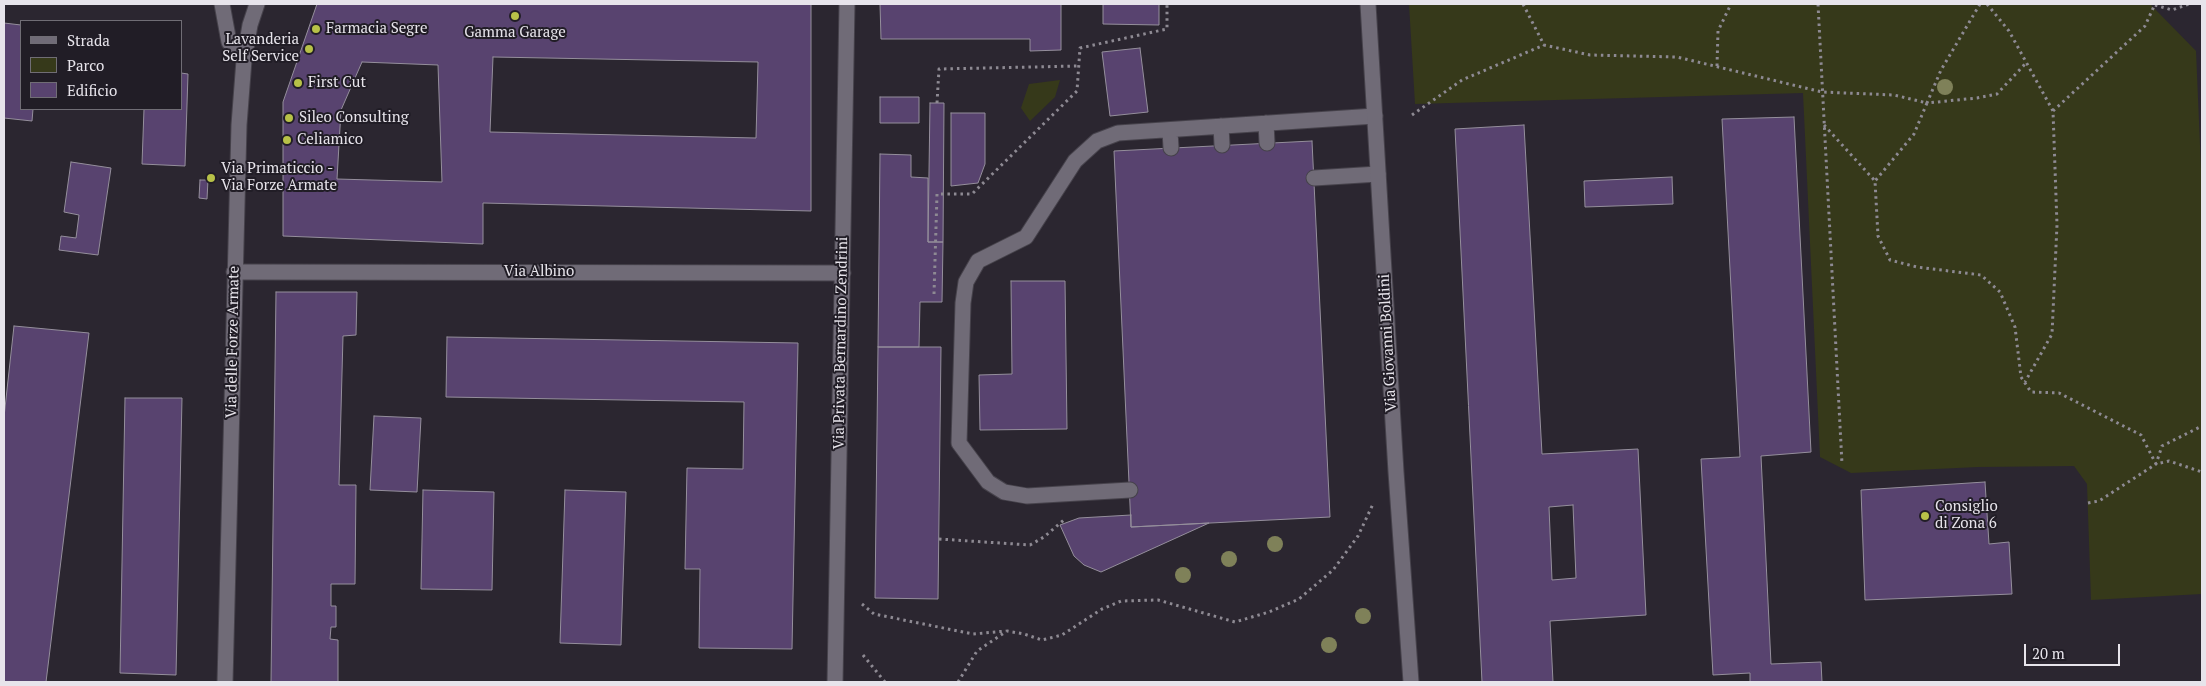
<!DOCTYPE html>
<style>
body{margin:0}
#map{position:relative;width:2206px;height:686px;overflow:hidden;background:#2b2630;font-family:"PT Serif",serif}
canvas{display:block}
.frame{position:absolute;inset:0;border:5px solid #e7e4eb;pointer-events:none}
.legend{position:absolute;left:20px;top:20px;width:162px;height:90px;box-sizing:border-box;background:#211d26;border:1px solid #706d75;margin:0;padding:6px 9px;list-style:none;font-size:15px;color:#e7e4eb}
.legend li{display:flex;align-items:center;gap:10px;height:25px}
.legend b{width:25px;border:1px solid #706d75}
.scale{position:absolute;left:2024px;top:644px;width:96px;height:22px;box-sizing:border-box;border:2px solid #e7e4eb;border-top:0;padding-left:6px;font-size:15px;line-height:18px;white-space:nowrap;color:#e7e4eb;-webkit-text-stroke:4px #211d26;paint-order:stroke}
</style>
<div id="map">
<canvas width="2206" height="686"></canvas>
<div class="frame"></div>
<ul class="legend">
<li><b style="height:6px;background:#706b77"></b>Strada</li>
<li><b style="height:14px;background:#36391a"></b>Parco</li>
<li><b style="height:14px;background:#58436f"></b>Edificio</li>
</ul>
<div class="scale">20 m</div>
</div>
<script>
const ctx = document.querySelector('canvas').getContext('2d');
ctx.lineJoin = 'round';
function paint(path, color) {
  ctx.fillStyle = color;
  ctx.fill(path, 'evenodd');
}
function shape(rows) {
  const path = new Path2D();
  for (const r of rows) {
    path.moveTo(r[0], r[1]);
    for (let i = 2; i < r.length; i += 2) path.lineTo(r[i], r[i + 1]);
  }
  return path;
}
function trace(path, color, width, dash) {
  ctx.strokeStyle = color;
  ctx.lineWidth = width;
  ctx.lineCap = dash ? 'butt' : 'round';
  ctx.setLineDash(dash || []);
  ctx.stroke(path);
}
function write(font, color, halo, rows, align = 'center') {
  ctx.font = font + ' "PT Serif",serif';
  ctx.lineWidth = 4;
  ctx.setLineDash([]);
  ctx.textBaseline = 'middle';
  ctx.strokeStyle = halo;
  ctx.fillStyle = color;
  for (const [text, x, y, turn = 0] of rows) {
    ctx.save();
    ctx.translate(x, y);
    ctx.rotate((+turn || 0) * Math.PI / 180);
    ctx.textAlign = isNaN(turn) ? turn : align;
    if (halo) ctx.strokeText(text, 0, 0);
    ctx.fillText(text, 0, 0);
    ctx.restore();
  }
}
paint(shape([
 [1409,4,2150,4,2196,51,2202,192,2202,594,2091,600,2087,484,2074,466,1978,467,1851,473,1820,457,1803,93,1415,104],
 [1060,80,1055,97,1030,121,1021,108,1029,84]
]), '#36391a');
const building = shape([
 [317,4,811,4,811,211,483,203,483,244,283,236,283,102,317,4],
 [493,57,758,62,756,138,490,132,493,57],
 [362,62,438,65,442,182,337,179,341,110,362,62],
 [880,4,1061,4,1061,50,1030,51,1030,39,881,39,880,4],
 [1103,4,1159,4,1159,25,1103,24,1103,4],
 [4,23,21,25,21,109,33,109,32,121,4,118,4,23],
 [1140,48,1148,112,1110,116,1102,52,1140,48],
 [181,73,188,74,185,166,142,164,144,109,181,109,181,73],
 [880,97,919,97,919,123,880,123,880,97],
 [930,103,944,103,943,242,928,242,930,103],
 [951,113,985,113,985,164,978,183,951,186,951,113],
 [1794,117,1811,452,1761,456,1771,664,1821,662,1822,682,1750,682,1750,673,1713,675,1701,459,1740,457,1722,119,1794,117],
 [1524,125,1542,454,1638,449,1646,615,1550,621,1553,682,1482,682,1455,129,1524,125],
 [1573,505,1576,578,1552,580,1549,507,1573,505],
 [1312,141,1330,517,1131,527,1114,151,1312,141],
 [880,154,911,155,911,177,928,178,928,242,943,242,942,302,920,302,919,347,878,347,880,154],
 [71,162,111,168,98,255,59,250,61,236,76,238,79,215,64,212,71,162],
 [1672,177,1673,204,1585,207,1584,181,1672,177],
 [200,180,208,180,207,199,199,198,200,180],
 [1011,281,1065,281,1067,429,980,430,979,375,1012,374,1011,281],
 [276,292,357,292,356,335,343,336,339,485,356,485,355,584,331,584,331,606,336,606,336,627,331,627,330,639,338,640,338,682,271,682,276,292],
 [14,326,89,333,46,682,4,682,4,417,14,326],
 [447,337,798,343,792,649,699,648,700,569,685,569,687,468,743,469,744,402,446,397,447,337],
 [878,347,941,347,938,599,875,598,878,347],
 [125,398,182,398,176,675,120,673,125,398],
 [374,416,421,418,417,492,370,490,374,416],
 [1985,482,1989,544,2009,542,2012,594,1865,600,1861,490,1985,482],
 [423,490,494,492,492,590,421,589,423,490],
 [565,490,626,492,621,645,560,643,565,490],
 [1131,515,1131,527,1209,523,1101,572,1084,565,1074,556,1060,525,1079,518,1131,515]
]);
paint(building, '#58436f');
trace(building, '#958f9c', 1);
const service = shape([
 [1266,123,1267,143],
 [1221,126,1222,145],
 [1170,131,1171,148],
 [1314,178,1378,174],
 [1130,490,1027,496,1004,492,988,482,959,443,963,303,966,282,978,261,1026,237,1075,161,1097,141,1118,133,1375,116]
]);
const minor = shape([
 [1368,4,1396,472,1411,682],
 [234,272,843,273],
 [835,682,847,4]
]);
const tertiary = shape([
 [222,4,229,42,244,60],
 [225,682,239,125,244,60,250,25,257,4]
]);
trace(service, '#46424b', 17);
trace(minor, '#46424b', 17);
trace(tertiary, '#46424b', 17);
trace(shape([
 [1523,4,1544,45,1590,55,1677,57,1822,92,1894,95,1927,103,1914,134,1875,181],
 [1818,4,1842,464],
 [1980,4,1941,70,1927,103,1977,98,1997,94,2026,63],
 [1987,4,2009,31,2053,111,2057,225,2052,334,2025,382],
 [2155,5,2172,10,2189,4],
 [1717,66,1718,31,1731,4],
 [937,103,939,69,1078,66],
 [2053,111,2145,26,2155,4],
 [1412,115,1462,80,1544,45],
 [1824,125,1875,181,1878,236,1890,260,1917,267,1981,275,2000,292,2015,327,2021,377,2031,392,2059,393,2141,435,2156,464,2169,461,2202,472],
 [934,294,937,194,972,194,1077,91,1080,48,1167,29,1167,4],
 [2088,503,2099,501,2156,464,2162,446,2202,426],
 [939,539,1030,545,1044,537,1065,519],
 [862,604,874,614,973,634,1006,631],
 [863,655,885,682],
 [958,682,977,651,1007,631,1024,634,1042,640,1062,635,1102,609,1121,601,1158,600,1235,622,1269,612,1299,599,1333,570,1358,536,1373,504]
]), '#8e8a93', 3, [2.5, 4]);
trace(service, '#706b77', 15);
trace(minor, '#706b77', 15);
trace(tertiary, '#706b77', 15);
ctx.fillStyle = '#7f8159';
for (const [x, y] of [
 [1945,87],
 [1275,544],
 [1229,559],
 [1183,575],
 [1363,616],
 [1329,645]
]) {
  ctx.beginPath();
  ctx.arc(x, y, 8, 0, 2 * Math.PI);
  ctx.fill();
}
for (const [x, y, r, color] of [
 [515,16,5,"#b7c148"],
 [316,29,5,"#b7c148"],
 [309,49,5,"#b7c148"],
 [298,83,5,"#b7c148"],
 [289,118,5,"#b7c148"],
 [287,140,5,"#b7c148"],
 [211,178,5,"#b7c148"],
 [1925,516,5,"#b7c148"]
]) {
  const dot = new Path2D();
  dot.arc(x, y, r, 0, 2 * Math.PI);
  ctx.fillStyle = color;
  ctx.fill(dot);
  trace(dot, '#211d26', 2);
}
write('15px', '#e7e4eb', '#211d26', [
 ["Farmacia Segre",326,29],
 ["Gamma Garage",515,33,"center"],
 ["Lavanderia",299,40,"right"],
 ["Self Service",299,57,"right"],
 ["First Cut",308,83],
 ["Sileo Consulting",299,118],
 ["Celiamico",297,140],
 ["Via Primaticcio -",221,169],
 ["Via Forze Armate",221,186],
 ["Consiglio",1935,507],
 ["di Zona 6",1935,524]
], 'left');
write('15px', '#e7e4eb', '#211d26', [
 ["Via Albino",539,272],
 ["Via delle Forze Armate",233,342,-89],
 ["Via Privata Bernardino Zendrini",841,343,-89],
 ["Via Giovanni Boldini",1388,343,-93]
]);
</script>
